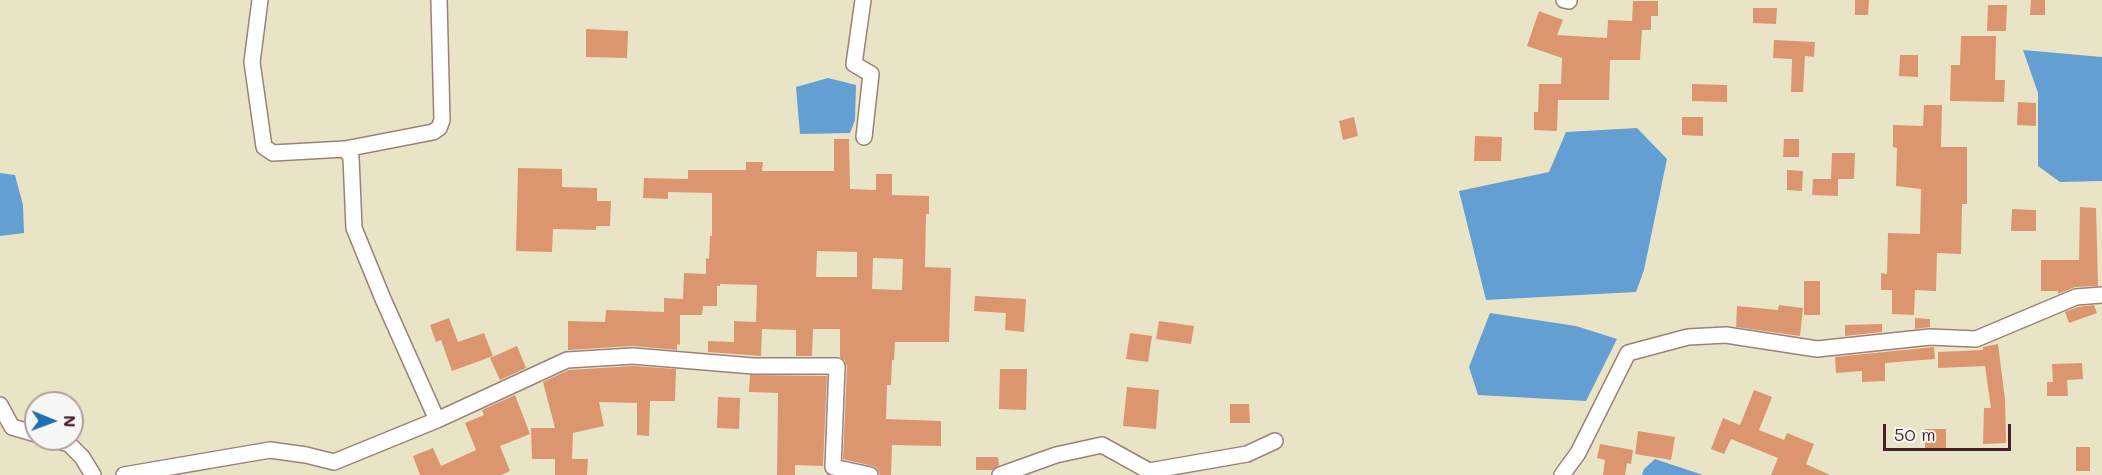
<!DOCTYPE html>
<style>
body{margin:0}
#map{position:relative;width:2102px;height:475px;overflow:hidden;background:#eae4c7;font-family:Mali,sans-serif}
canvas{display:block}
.north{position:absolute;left:24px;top:391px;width:60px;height:60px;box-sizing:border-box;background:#f6f6f2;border:2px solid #b1a0a2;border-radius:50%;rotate:91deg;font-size:16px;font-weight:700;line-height:24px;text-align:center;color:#4a1f2b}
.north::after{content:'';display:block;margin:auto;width:21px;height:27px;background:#1f6fb2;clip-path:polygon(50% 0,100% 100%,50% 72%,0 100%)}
.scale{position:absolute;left:1883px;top:424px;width:128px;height:27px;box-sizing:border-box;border:3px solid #4a1f2b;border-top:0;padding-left:8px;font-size:18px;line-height:21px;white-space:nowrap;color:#4a1f2b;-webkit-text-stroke:4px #f6f6f2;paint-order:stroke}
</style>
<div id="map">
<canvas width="2102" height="475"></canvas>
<div class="north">N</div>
<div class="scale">50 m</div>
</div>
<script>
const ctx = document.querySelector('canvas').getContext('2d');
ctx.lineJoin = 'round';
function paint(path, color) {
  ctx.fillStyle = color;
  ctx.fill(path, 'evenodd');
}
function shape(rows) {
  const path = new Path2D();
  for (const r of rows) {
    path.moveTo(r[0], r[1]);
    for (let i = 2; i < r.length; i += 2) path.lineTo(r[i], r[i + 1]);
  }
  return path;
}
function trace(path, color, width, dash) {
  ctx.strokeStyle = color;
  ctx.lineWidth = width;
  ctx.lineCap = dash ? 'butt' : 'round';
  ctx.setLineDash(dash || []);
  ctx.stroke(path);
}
paint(shape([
 [2023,50,2102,57,2102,181,2060,182,2038,166,2038,93],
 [828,78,856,85,855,120,850,133,800,134,796,87],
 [1637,128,1667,159,1644,270,1636,292,1486,300,1459,191,1549,172,1566,132],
 [0,173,15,175,23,205,24,233,0,236],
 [1490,313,1576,326,1617,339,1586,401,1478,395,1469,367],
 [1655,459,1703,475,1642,475,1644,469]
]), '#649fd4');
paint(shape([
 [1855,0,1869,0,1868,15,1855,15],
 [2031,0,2045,0,2045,15,2030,15],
 [1633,1,1658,1,1658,16,1651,16,1651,30,1642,30,1640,60,1610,60,1609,100,1558,100,1557,131,1534,130,1534,112,1538,112,1539,84,1561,84,1562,58,1527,46,1539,11,1563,20,1557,35,1607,38,1608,20,1632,21],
 [1988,5,2007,5,2006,31,1987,31],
 [1753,8,1777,8,1776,24,1753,23],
 [586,29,628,31,627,58,586,57],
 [1961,36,1996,36,1995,80,2005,80,2004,102,1950,101,1951,65,1960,65],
 [1774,40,1815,42,1814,57,1805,56,1803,92,1791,92,1792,59,1773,58],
 [1900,55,1918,55,1918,77,1899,76],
 [1692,84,1727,85,1727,102,1692,101],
 [2018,102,2036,103,2036,126,2017,125],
 [1924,105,1942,105,1941,147,1967,147,1967,204,1962,204,1961,254,1937,253,1936,291,1915,290,1914,315,1892,314,1892,290,1881,290,1881,273,1887,274,1888,233,1920,234,1921,189,1896,186,1897,148,1893,147,1893,125,1923,126],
 [1354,117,1358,136,1343,140,1339,121],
 [1682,117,1703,117,1703,136,1682,135],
 [1475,136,1502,137,1501,161,1474,161],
 [834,139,849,139,850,189,876,190,876,174,892,174,892,195,929,196,929,214,926,214,925,267,951,268,949,342,895,342,894,360,892,360,891,385,887,385,886,419,941,421,941,446,892,445,891,475,880,475,877,468,873,466,843,459,847,366,845,361,840,357,840,329,813,329,812,356,796,356,796,330,762,329,761,356,708,352,708,341,734,342,734,321,756,322,757,285,720,284,720,286,717,286,717,306,703,306,702,315,680,315,680,345,677,344,677,350,633,346,568,350,568,321,605,322,606,310,664,312,664,298,683,299,684,273,706,274,706,258,709,259,710,236,712,236,712,193,668,192,668,199,643,198,644,178,688,179,688,170,746,170,746,162,763,162,762,171,834,171],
 [817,251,857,252,857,277,816,277],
 [873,258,903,259,902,290,872,289],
 [1784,139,1799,139,1799,157,1783,157],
 [1832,153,1855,153,1854,179,1831,179],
 [518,168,562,169,562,187,597,188,597,201,611,201,610,226,596,226,596,230,553,229,552,252,516,251],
 [1787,170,1803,171,1802,191,1787,190],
 [1813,179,1838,179,1838,196,1812,195],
 [2080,207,2096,208,2098,286,2075,287,2058,294,2058,291,2041,291,2041,260,2079,260],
 [2012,209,2036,210,2036,231,2011,231],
 [1804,281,1820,281,1820,315,1804,315],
 [975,296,1026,299,1024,332,1005,330,1006,313,974,311],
 [1779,305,1803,308,1800,336,1736,327,1737,306,1778,310],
 [2094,305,2097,313,2069,323,2065,312,2078,307],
 [449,318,458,342,484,333,493,356,452,371,441,340,436,342,430,325],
 [1915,318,1930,319,1930,327,1915,329],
 [1159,321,1194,326,1191,344,1156,339],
 [1882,324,1882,332,1845,336,1845,325],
 [1130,333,1152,336,1148,362,1126,359],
 [1998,344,2005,399,2006,443,1983,444,1984,408,1991,408,1985,366,1938,368,1938,352,1983,350,1983,347],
 [517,346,526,368,500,380,490,358],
 [1934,347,1935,359,1885,363,1885,381,1862,382,1862,371,1836,373,1835,357],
 [2082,363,2083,379,2067,380,2068,396,2047,396,2047,382,2053,382,2052,364],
 [633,366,676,369,675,401,650,401,649,436,637,435,637,403,599,402,604,426,573,433,572,459,588,459,587,475,555,475,555,459,532,459,531,428,555,428,543,382,569,370],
 [1000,369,1027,369,1026,410,999,409],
 [750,375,827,376,823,466,795,465,795,475,777,475,778,393,749,392],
 [1127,387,1159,390,1156,429,1123,426],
 [1754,390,1772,397,1759,430,1784,440,1787,433,1814,444,1806,464,1830,475,1771,475,1778,458,1731,439,1724,454,1711,449,1723,418,1740,425],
 [515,395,530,434,500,446,510,471,501,475,420,475,413,456,433,448,441,466,476,450,465,423,484,415,482,410],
 [718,397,740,398,739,429,717,428],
 [1230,404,1249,404,1250,423,1230,423],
 [1925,429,1946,429,1946,448,1925,448],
 [1638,431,1675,437,1671,460,1635,454],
 [1600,444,1633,450,1631,464,1627,463,1625,475,1603,475,1605,460,1597,458],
 [2076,447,2090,447,2090,471,2076,471],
 [976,457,998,457,999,465,992,470,976,470]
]), '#dc966f');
const street = shape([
 [260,0,252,62,264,147,273,153,345,149,351,157,354,228,383,299,437,420],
 [863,0,854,64,871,74,864,137],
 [1564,0,1569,1],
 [345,149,433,132,439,128,442,120,439,0],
 [0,405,12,427,36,434],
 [52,439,69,444,82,457,93,475],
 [124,475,270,450,306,455,334,462,437,420,567,360,633,356,753,366,837,366,833,467,870,475],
 [1000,475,1056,455,1102,445,1149,471,1247,454,1275,441],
 [1562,475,1578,453,1628,353,1688,337,1726,335,1817,349,1930,337,1976,339,2076,297,2102,295]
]);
trace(street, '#9a8279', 18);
trace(street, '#fff', 15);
</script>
